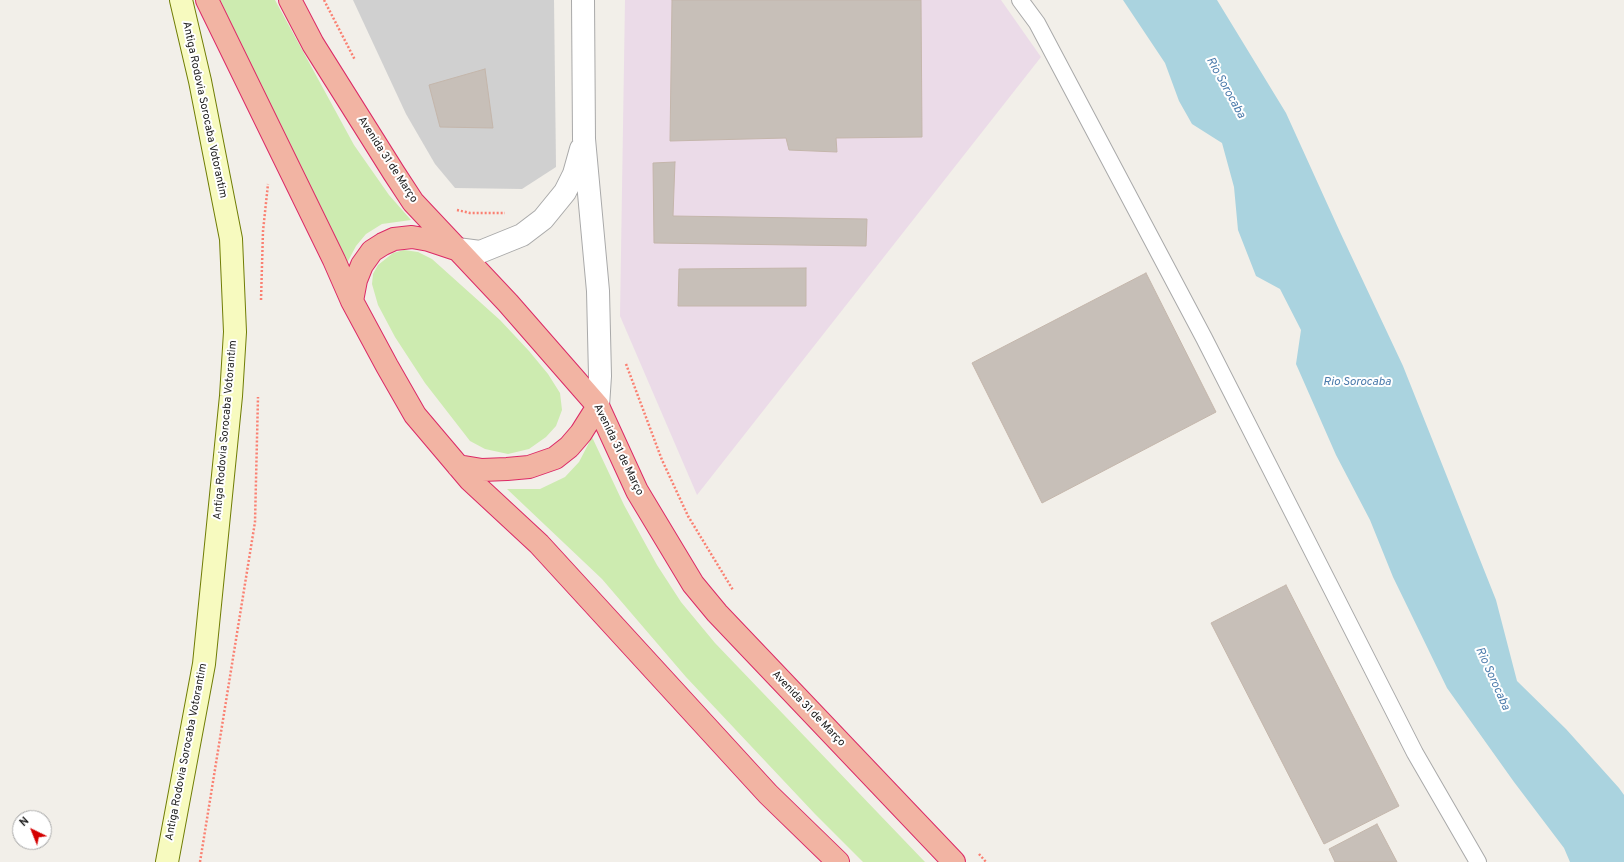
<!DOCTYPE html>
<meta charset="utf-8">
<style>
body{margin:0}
#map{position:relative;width:1624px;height:862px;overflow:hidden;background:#f2efe9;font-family:Overpass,sans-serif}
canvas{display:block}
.north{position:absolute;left:12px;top:810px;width:40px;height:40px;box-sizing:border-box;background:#fff;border:1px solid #a7a7a7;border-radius:50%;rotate:317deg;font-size:11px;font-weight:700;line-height:16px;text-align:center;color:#222}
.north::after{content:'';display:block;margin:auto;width:14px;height:18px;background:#d40000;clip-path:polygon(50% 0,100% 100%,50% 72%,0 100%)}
</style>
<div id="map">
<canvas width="1624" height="862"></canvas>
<div class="north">N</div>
</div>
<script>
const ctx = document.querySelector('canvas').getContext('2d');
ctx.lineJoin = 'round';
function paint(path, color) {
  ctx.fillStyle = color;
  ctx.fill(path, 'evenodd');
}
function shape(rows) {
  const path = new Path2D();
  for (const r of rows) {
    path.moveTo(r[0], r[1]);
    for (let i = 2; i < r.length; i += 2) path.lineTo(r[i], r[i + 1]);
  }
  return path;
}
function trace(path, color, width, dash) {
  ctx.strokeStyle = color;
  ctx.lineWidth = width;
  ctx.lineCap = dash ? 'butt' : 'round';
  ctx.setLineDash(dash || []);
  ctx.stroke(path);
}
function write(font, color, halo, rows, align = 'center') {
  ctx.font = font + ' Overpass,sans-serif';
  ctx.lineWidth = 4;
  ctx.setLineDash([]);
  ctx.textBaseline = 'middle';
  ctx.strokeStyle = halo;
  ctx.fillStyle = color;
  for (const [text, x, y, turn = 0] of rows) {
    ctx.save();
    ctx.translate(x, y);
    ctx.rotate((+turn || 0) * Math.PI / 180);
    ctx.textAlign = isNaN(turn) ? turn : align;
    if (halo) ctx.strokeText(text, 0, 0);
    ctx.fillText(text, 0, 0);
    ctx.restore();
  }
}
paint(shape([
 [625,0,1001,0,1041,57,697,495,620,316]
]), '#ebdbe8');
paint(shape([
 [353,0,554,0,556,167,522,189,455,188,435,164,406,114]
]), '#d0d0d0');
paint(shape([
 [220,0,275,0,354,145,389,195,411,220,382,224,366,234,356,246,346,265],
 [404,250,418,252,432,259,500,320,529,351,548,374,560,393,562,410,556,426,546,437,529,449,508,454,485,449,470,441,425,383,395,337,378,305,372,284,373,274,378,265,393,253],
 [592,437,624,505,657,565,681,602,715,643,925,862,863,862,815,814,686,677,602,579,507,489,540,489,565,477,579,462]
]), '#cdebb0');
paint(shape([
 [1123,0,1217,0,1286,113,1340,232,1403,366,1496,600,1517,681,1566,729,1619,788,1624,795,1624,862,1570,862,1564,848,1514,782,1447,688,1393,577,1370,520,1336,455,1296,364,1301,330,1280,289,1256,276,1238,230,1234,187,1222,143,1192,124,1179,101,1165,63]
]), '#aad3df');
const building = shape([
 [672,0,921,0,922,137,836,138,837,152,789,150,786,138,670,141,672,0],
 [485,69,493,128,440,127,429,85,485,69],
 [675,162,673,216,867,219,866,246,654,243,653,163,675,162],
 [806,268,806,306,678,306,679,269,806,268],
 [1146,273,1216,412,1042,503,972,363,1146,273],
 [1286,585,1399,806,1324,844,1211,623,1286,585],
 [1377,824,1397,862,1335,862,1329,849,1377,824]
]);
paint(building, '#c7bfb8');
trace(building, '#c4b6ab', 1);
const service = shape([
 [1020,0,1037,23,1204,338,1415,753,1478,862]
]);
const minor = shape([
 [583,0,584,139,598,291,600,376,598,406],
 [457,249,480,252,522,235,543,219,565,192,574,174,581,149]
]);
const secondary = shape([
 [167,862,204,664,231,396,235,332,231,239,200,81,181,0]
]);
const trunk = shape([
 [207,0,334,260,352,301,387,366,415,415,470,480,539,544,768,794,838,862],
 [290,0,313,44,394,173,413,202,508,303,598,406,637,491,693,584,717,613,954,862],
 [352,301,356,280,362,265,372,251,383,244,394,239,412,237,429,240,456,249],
 [458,466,482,470,507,469,529,467,555,458,569,447,581,433,598,406]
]);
trace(service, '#a9a9a9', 18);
trace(minor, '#a9a9a9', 24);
trace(secondary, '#707d05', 24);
trace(trunk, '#dc2a67', 24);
trace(shape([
 [324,0,355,60],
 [457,210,470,213,505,213],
 [261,300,263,231,268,184],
 [626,364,662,460,688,516,733,590],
 [979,854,986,862],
 [200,862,255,522,258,397]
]), '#fa8072', 2.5, [2, 2]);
trace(service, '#fff', 16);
trace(minor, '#fff', 22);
trace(secondary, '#f7fabf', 22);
trace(trunk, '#f2b4a3', 22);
write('11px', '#222', '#fff', [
 ["Antiga Rodovia Sorocaba Votorantim",204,110,78],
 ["Avenida 31 de Março",387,160,57],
 ["Antiga Rodovia Sorocaba Votorantim",226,430,-85],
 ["Avenida 31 de Março",618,450,64],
 ["Avenida 31 de Março",808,709,46],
 ["Antiga Rodovia Sorocaba Votorantim",187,752,-79]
]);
write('italic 12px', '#4a7aab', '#fff', [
 ["Rio Sorocaba",1225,88,61],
 ["Rio Sorocaba",1357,383],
 ["Rio Sorocaba",1492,679,66]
]);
</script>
